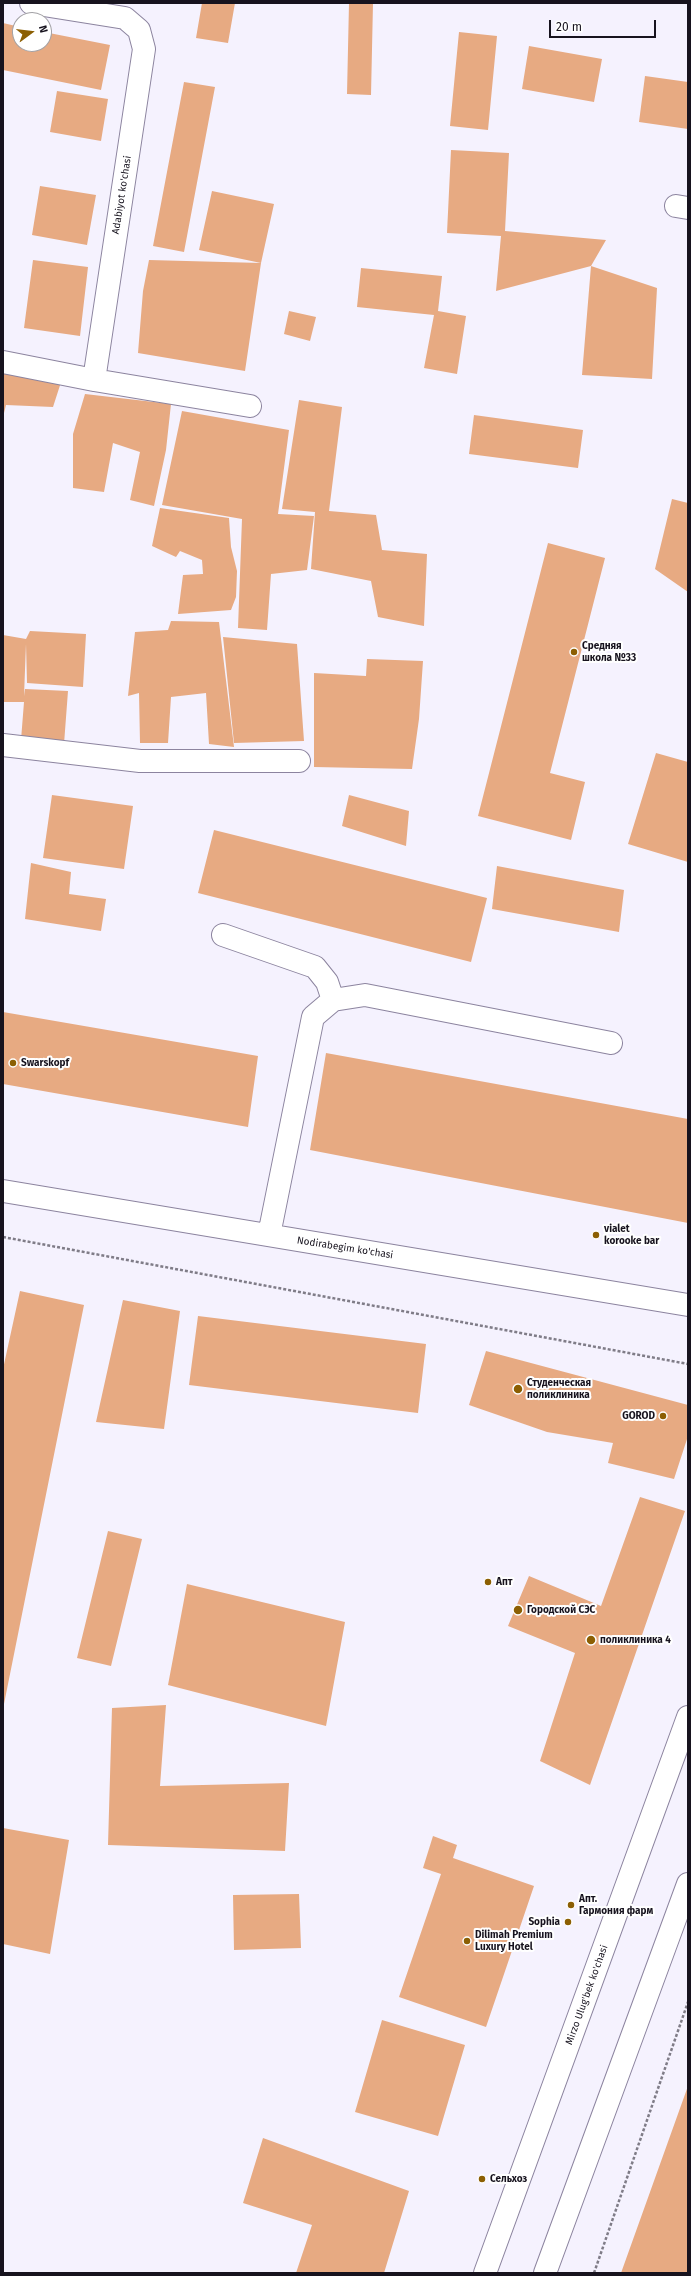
<!DOCTYPE html>
<meta charset="utf-8">
<style>
body{margin:0}
#map{position:relative;width:691px;height:2276px;overflow:hidden;background:#f5f2fe;font-family:"Fira Sans",sans-serif}
canvas{display:block}
.frame{position:absolute;inset:0;border:4px solid #17131e;pointer-events:none}
.north{position:absolute;left:12px;top:12px;width:40px;height:40px;box-sizing:border-box;background:#fff;border:1px solid #a2a1a5;border-radius:50%;rotate:75deg;font-size:11px;font-weight:700;line-height:16px;text-align:center;color:#17131e}
.north::after{content:'';display:block;margin:auto;width:14px;height:18px;background:#8c5f03;clip-path:polygon(50% 0,100% 100%,50% 72%,0 100%)}
.scale{position:absolute;left:549px;top:20px;width:107px;height:18px;box-sizing:border-box;border:2px solid #17131e;border-top:0;padding-left:5px;font-size:12px;line-height:14px;white-space:nowrap;color:#17131e;-webkit-text-stroke:3px #fff;paint-order:stroke}
</style>
<div id="map">
<canvas width="691" height="2276"></canvas>
<div class="frame"></div>
<div class="north">N</div>
<div class="scale">20 m</div>
</div>
<script>
const ctx = document.querySelector('canvas').getContext('2d');
ctx.lineJoin = 'round';
function paint(path, color) {
  ctx.fillStyle = color;
  ctx.fill(path, 'evenodd');
}
function shape(rows) {
  const path = new Path2D();
  for (const r of rows) {
    path.moveTo(r[0], r[1]);
    for (let i = 2; i < r.length; i += 2) path.lineTo(r[i], r[i + 1]);
  }
  return path;
}
function trace(path, color, width, dash) {
  ctx.strokeStyle = color;
  ctx.lineWidth = width;
  ctx.lineCap = dash ? 'butt' : 'round';
  ctx.setLineDash(dash || []);
  ctx.stroke(path);
}
function write(font, color, halo, rows, align = 'center') {
  ctx.font = font + ' "Fira Sans",sans-serif';
  ctx.lineWidth = 4;
  ctx.setLineDash([]);
  ctx.textBaseline = 'middle';
  ctx.strokeStyle = halo;
  ctx.fillStyle = color;
  for (const [text, x, y, turn = 0] of rows) {
    ctx.save();
    ctx.translate(x, y);
    ctx.rotate((+turn || 0) * Math.PI / 180);
    ctx.textAlign = isNaN(turn) ? turn : align;
    if (halo) ctx.strokeText(text, 0, 0);
    ctx.fillText(text, 0, 0);
    ctx.restore();
  }
}
paint(shape([
 [202,3,235,3,228,43,196,38],
 [349,3,373,3,371,95,347,94],
 [3,23,20,27,20,44,44,44,44,32,110,45,101,90,3,70],
 [459,32,497,36,488,130,450,126],
 [529,46,602,59,594,102,522,89],
 [645,76,688,82,688,129,639,122],
 [184,82,215,87,184,252,153,246],
 [57,91,108,99,101,141,50,132],
 [451,150,509,153,505,231,606,240,591,266,496,291,501,236,447,233],
 [40,186,96,195,87,245,32,235],
 [212,191,274,204,261,263,199,250],
 [33,260,88,267,80,336,24,328],
 [149,260,261,263,245,371,138,353,143,291],
 [591,266,657,288,652,379,582,375],
 [361,268,442,276,438,311,466,316,457,374,424,368,434,315,357,307],
 [289,311,316,317,310,341,284,334],
 [3,369,63,376,53,407,6,405,3,417],
 [85,394,171,404,166,450,154,506,130,500,140,452,113,443,104,492,73,488,73,434],
 [299,400,342,407,329,511,376,515,382,550,427,554,424,626,378,617,371,581,311,569,315,512,282,509],
 [182,411,289,430,278,514,314,516,307,570,271,574,267,630,238,628,242,519,162,505],
 [474,415,583,430,578,468,469,454],
 [672,499,688,503,688,592,655,569],
 [160,508,229,518,231,547,237,571,236,597,231,610,178,614,183,575,203,574,202,560,180,551,176,557,152,546],
 [548,543,605,558,550,773,585,782,571,840,478,816],
 [171,621,219,622,234,747,209,744,206,693,171,697,168,743,140,743,139,693,128,696,135,632,168,630],
 [30,631,86,634,83,687,27,683,26,644,24,696,25,689,68,691,64,744,21,740,24,702,3,702,3,635,26,639],
 [223,637,297,644,304,741,234,743],
 [367,659,423,661,419,719,412,769,314,767,314,673,366,676],
 [656,753,688,762,688,862,628,844],
 [52,795,133,806,124,869,43,858],
 [349,795,409,811,406,846,342,826],
 [214,830,487,898,471,962,198,893],
 [31,863,71,872,69,894,106,899,101,931,25,919],
 [497,866,624,890,619,932,492,909],
 [3,1012,258,1056,248,1127,3,1084],
 [326,1053,688,1119,688,1223,310,1150],
 [20,1291,84,1305,4,1704,3,1369],
 [123,1300,180,1311,164,1429,96,1422],
 [198,1316,426,1344,418,1413,189,1385],
 [486,1351,688,1405,688,1436,674,1479,608,1463,613,1443,547,1432,469,1405],
 [640,1497,685,1511,590,1785,540,1761,575,1653,508,1626,529,1576,601,1606],
 [108,1531,142,1539,111,1666,77,1658],
 [187,1584,345,1622,326,1726,168,1685],
 [166,1705,160,1786,289,1783,285,1851,108,1845,112,1708],
 [3,1828,69,1840,50,1954,3,1944],
 [433,1836,457,1845,453,1858,534,1886,486,2027,399,1997,441,1874,423,1868],
 [299,1894,301,1948,234,1950,233,1895],
 [382,2020,465,2045,438,2136,355,2112],
 [688,2086,688,2273,621,2273],
 [263,2138,409,2191,384,2273,296,2273,312,2225,243,2203]
]), '#e7aa82');
const minor = shape([
 [676,206,688,208],
 [3,362,94,380,144,49,139,30,125,18,31,3],
 [94,380,250,406],
 [3,745,140,761,299,761],
 [223,935,315,967,327,982,333,1000],
 [3,1191,688,1305],
 [269,1235,313,1017,333,1000,365,995,611,1043]
]);
const major = shape([
 [485,2273,688,1717],
 [545,2273,688,1884]
]);
trace(minor, '#8c849f', 24);
trace(major, '#8c849f', 24);
trace(shape([
 [3,1237,688,1364],
 [594,2273,688,2002]
]), '#7f7c87', 2.5, [3, 2]);
trace(minor, '#fff', 22);
trace(major, '#fff', 22);
for (const [x, y, r, color] of [
 [574,652,4,"#8c5f03"],
 [13,1063,4,"#8c5f03"],
 [596,1235,4,"#8c5f03"],
 [518,1389,5,"#8c5f03"],
 [663,1416,4,"#8c5f03"],
 [488,1582,4,"#8c5f03"],
 [518,1610,5,"#8c5f03"],
 [591,1640,5,"#8c5f03"],
 [571,1905,4,"#8c5f03"],
 [568,1922,4,"#8c5f03"],
 [467,1941,4,"#8c5f03"],
 [482,2179,4,"#8c5f03"]
]) {
  const dot = new Path2D();
  dot.arc(x, y, r, 0, 2 * Math.PI);
  ctx.fillStyle = color;
  ctx.fill(dot);
  trace(dot, '#fff', 1.5);
}
write('10px', '#17131e', '#fff', [
 ["Adabiyot ko'chasi",122,195,-81],
 ["Nodirabegim ko'chasi",345,1248,9],
 ["Mirzo Ulug'bek ko'chasi",587,1995,-70]
]);
write('bold 10px', '#17131e', '#fff', [
 ["Средняя",582,646],
 ["школа №33",582,658],
 ["Swarskopf",21,1063],
 ["vialet",604,1229],
 ["korooke bar",604,1241],
 ["Студенческая",527,1383],
 ["поликлиника",527,1395],
 ["GOROD",655,1416,"right"],
 ["Апт",496,1582],
 ["Городской СЭС",527,1610],
 ["поликлиника 4",600,1640],
 ["Апт.",579,1899],
 ["Гармония фарм",579,1911],
 ["Sophia",560,1922,"right"],
 ["Dilimah Premium",475,1935],
 ["Luxury Hotel",475,1947],
 ["Сельхоз",490,2179]
], 'left');
</script>
